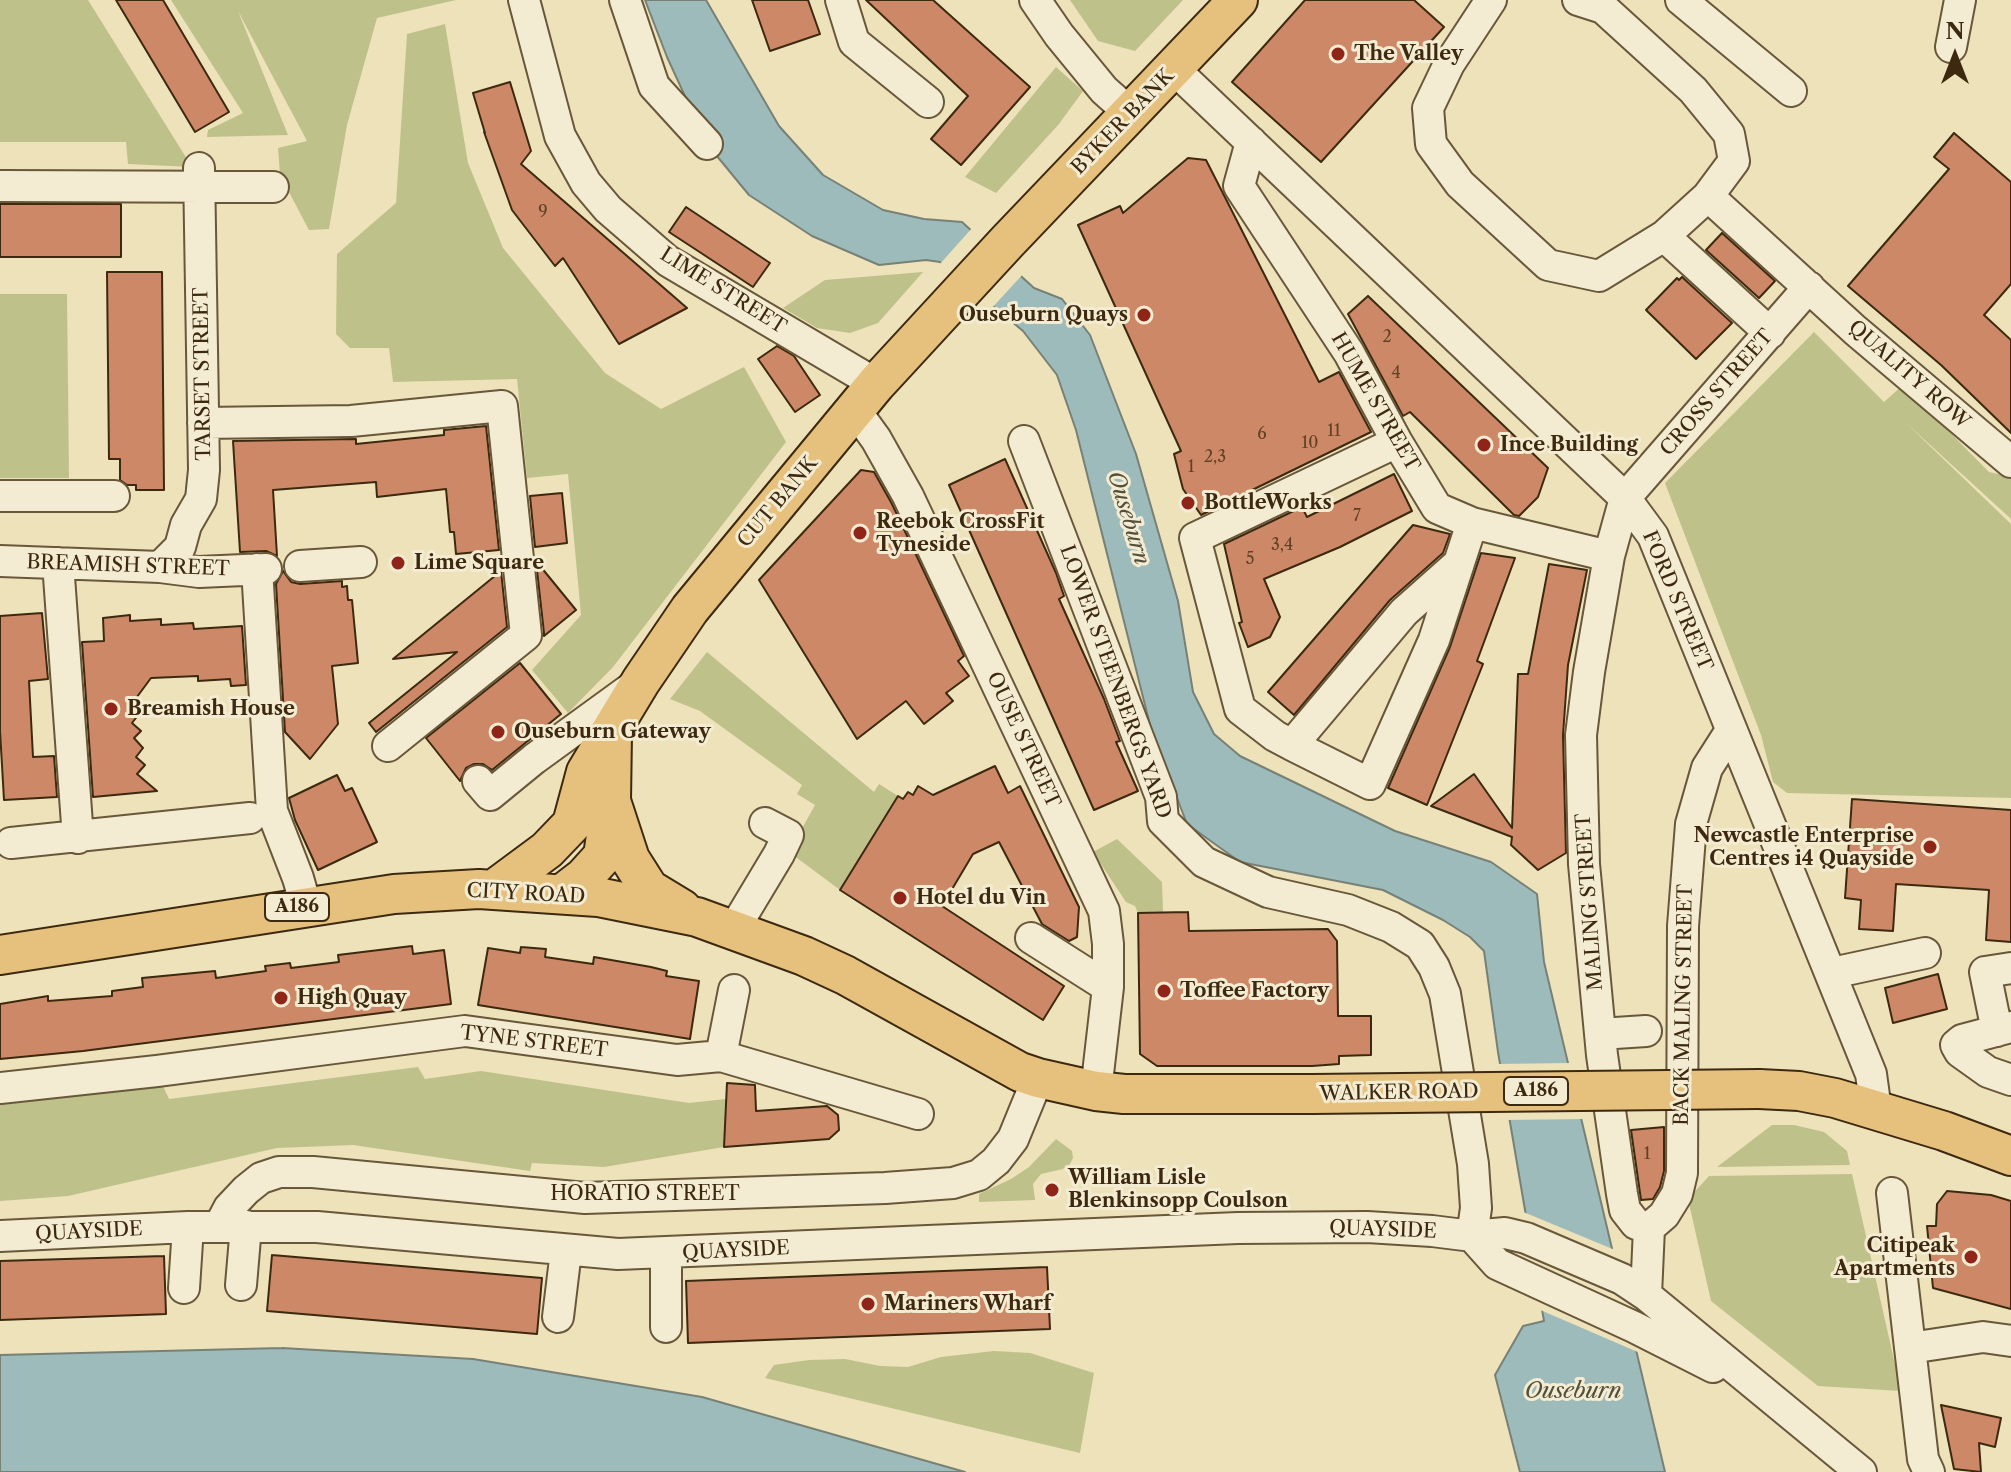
<!DOCTYPE html>
<style>
body{margin:0}
#map{position:relative;width:2011px;height:1472px;overflow:hidden;background:#ede2ba;font-family:"Libre Caslon Text",serif}
canvas{display:block}
.north{position:absolute;left:1915px;top:16px;width:80px;height:80px;-webkit-text-stroke:6px #f3ecd2;paint-order:stroke;rotate:0deg;font-size:22px;font-weight:700;line-height:32px;text-align:center;color:#3d290f}
.north::after{content:'';display:block;margin:auto;width:28px;height:36px;background:#3d290f;clip-path:polygon(50% 0,100% 100%,50% 72%,0 100%)}
</style>
<div id="map">
<canvas width="2011" height="1472"></canvas>
<div class="north">N</div>
</div>
<script>
const ctx = document.querySelector('canvas').getContext('2d');
ctx.lineJoin = 'round';
function paint(path, color) {
  ctx.fillStyle = color;
  ctx.fill(path, 'evenodd');
}
function shape(rows) {
  const path = new Path2D();
  for (const r of rows) {
    path.moveTo(r[0], r[1]);
    for (let i = 2; i < r.length; i += 2) path.lineTo(r[i], r[i + 1]);
  }
  return path;
}
function trace(path, color, width, dash) {
  ctx.strokeStyle = color;
  ctx.lineWidth = width;
  ctx.lineCap = dash ? 'butt' : 'round';
  ctx.setLineDash(dash || []);
  ctx.stroke(path);
}
function write(font, color, halo, rows, align = 'center') {
  ctx.font = font + ' "Libre Caslon Text",serif';
  ctx.lineWidth = 6;
  ctx.setLineDash([]);
  ctx.textBaseline = 'middle';
  ctx.strokeStyle = halo;
  ctx.fillStyle = color;
  for (const [text, x, y, turn = 0] of rows) {
    ctx.save();
    ctx.translate(x, y);
    ctx.rotate((+turn || 0) * Math.PI / 180);
    ctx.textAlign = isNaN(turn) ? turn : align;
    if (halo) ctx.strokeText(text, 0, 0);
    ctx.fillText(text, 0, 0);
    ctx.restore();
  }
}
paint(shape([
 [0,0,88,0,192,167,128,164,126,142,0,142],
 [171,0,456,0,377,18,347,125,329,229,309,230,280,175,278,148,307,141,238,11,288,135,207,137,208,130,243,113],
 [1070,0,1183,0,1135,51,1098,41],
 [445,24,468,163,503,248,605,373,661,409,744,367,786,442,613,667,568,713,532,670,581,615,568,474,527,478,517,379,393,382,389,348,350,348,336,334,337,254,396,203,407,34],
 [1056,67,1083,91,1059,124,996,193,965,177],
 [923,272,878,323,850,333,817,328,783,308,825,280],
 [0,294,67,294,69,478,0,478],
 [1814,332,1884,402,1903,385,1989,472,2011,477,2011,519,1905,422,2011,524,2011,798,1787,793,1773,782,1761,735,1665,483],
 [707,652,874,792,879,784,898,796,840,890,789,852,815,805,797,794,802,785,700,711,670,699],
 [1117,839,1162,882,1163,912,1138,913,1135,906,1126,902,1093,852],
 [418,1067,425,1079,481,1071,689,1103,726,1099,724,1147,604,1167,532,1163,530,1171,353,1145,277,1148,68,1196,0,1201,0,1104,162,1084,169,1099],
 [1772,1125,1794,1125,1824,1132,1847,1151,1850,1165,1717,1167],
 [1056,1139,1072,1151,1073,1158,1070,1164,1063,1169,1041,1174,1033,1184,1035,1200,979,1202,979,1194,1011,1179,1029,1167],
 [1852,1174,1901,1391,1818,1386,1711,1301,1688,1199,1709,1176],
 [994,1351,1030,1353,1094,1373,1080,1453,765,1378,774,1365,809,1360,845,1359,880,1366,908,1367,941,1357]
]), '#bfc18b');
const water = shape([
 [645,0,706,0,779,126,823,175,883,210,924,219,962,222,1034,288,1062,299,1090,335,1136,454,1178,601,1193,692,1214,734,1240,756,1395,831,1491,862,1537,894,1544,962,1665,1472,1520,1472,1495,1375,1523,1326,1544,1321,1498,1052,1484,951,1470,937,1443,920,1383,890,1240,862,1187,824,1152,733,1076,430,1057,375,1023,331,940,262,926,260,879,265,812,236,749,195,707,144,667,57,645,0],
 [282,1348,473,1359,702,1397,965,1472,0,1472,0,1355,282,1348]
]);
paint(water, '#9ebbbb');
trace(water, '#778176', 2);
paint(shape([
 [973,227,1024,273,991,309,939,265],
 [1571,1063,1584,1119,1505,1120,1496,1064],
 [1521,1211,1615,1250,1640,1353,1538,1309]
]), '#ede2ba');
const building = shape([
 [116,0,163,0,229,112,195,132,116,0],
 [752,0,808,0,820,34,770,51,752,0],
 [866,0,933,0,1030,87,961,165,931,139,968,96,866,0],
 [1305,0,1414,0,1444,27,1321,162,1232,82,1305,0],
 [510,82,531,151,521,164,687,308,619,344,563,258,555,266,512,210,484,132,485,133,473,93,510,82],
 [1954,133,2011,182,2011,284,1984,315,2011,340,2011,433,1941,365,1848,286,1949,169,1934,157,1954,133],
 [1188,158,1206,160,1319,382,1339,372,1371,432,1201,515,1183,489,1174,454,1181,451,1078,225,1120,206,1123,213,1188,158],
 [0,204,121,204,121,257,0,257,0,204],
 [686,207,770,263,753,287,669,232,686,207],
 [1722,233,1775,281,1759,298,1706,250,1722,233],
 [107,272,162,272,164,490,136,490,136,485,127,485,120,480,120,459,109,459,107,272],
 [1682,277,1732,323,1696,359,1646,310,1677,278,1679,280,1682,277],
 [1368,296,1548,468,1538,497,1519,516,1514,515,1410,412,1403,416,1348,314,1368,296],
 [777,346,794,356,820,395,795,412,758,359,777,346],
 [486,426,499,550,456,554,454,532,450,532,446,489,377,497,376,482,273,490,277,556,266,551,240,552,233,441,356,439,356,444,444,435,444,430,486,426],
 [1005,459,1056,573,1064,596,1059,599,1104,699,1120,741,1116,742,1138,791,1094,810,949,485,1005,459],
 [861,470,874,472,892,504,964,656,958,661,969,676,946,693,953,701,924,724,906,701,857,739,759,580,861,470],
 [1394,474,1412,511,1340,547,1264,579,1280,617,1270,637,1248,647,1239,623,1242,622,1224,544,1302,507,1307,517,1394,474],
 [562,493,567,543,535,547,530,496,562,493],
 [1413,525,1450,534,1443,553,1390,600,1294,715,1268,692,1413,525],
 [1481,553,1515,558,1477,661,1483,664,1427,805,1388,788,1450,647,1481,553],
 [536,561,576,610,544,636,544,633,536,561],
 [1549,564,1587,570,1568,665,1563,735,1566,853,1538,870,1511,845,1512,837,1431,806,1474,774,1512,828,1518,674,1528,674,1549,564],
 [283,571,291,582,300,584,342,581,342,587,347,586,348,600,352,600,358,663,332,666,338,724,310,759,285,732,276,584,283,571],
 [501,571,507,627,376,732,369,723,457,652,393,659,501,571],
 [42,613,48,679,29,681,33,757,54,756,57,797,4,800,0,731,0,616,42,613],
 [130,615,130,621,161,619,161,625,193,623,194,629,242,626,246,685,231,686,230,679,198,681,198,676,151,678,131,705,139,714,132,723,141,731,134,738,143,748,136,757,145,765,137,774,157,791,93,797,82,642,104,641,103,618,130,615],
 [520,663,561,714,492,770,483,764,474,764,466,768,460,781,426,738,520,663],
 [995,766,1008,793,1020,786,1079,907,1077,937,1069,941,1042,924,999,842,973,854,942,906,1064,986,1043,1020,840,890,898,796,903,799,908,792,913,795,918,786,933,795,995,766],
 [337,775,345,791,352,788,377,842,318,870,295,820,289,798,337,775],
 [1852,799,2011,810,2011,942,1986,940,1989,890,1896,884,1893,931,1859,929,1861,900,1845,898,1852,799],
 [1188,912,1189,931,1328,929,1337,941,1338,1016,1371,1016,1371,1055,1339,1056,1339,1064,1312,1066,1157,1066,1140,1054,1138,913,1188,912],
 [412,946,413,954,444,950,451,1004,83,1051,0,1059,0,1004,48,996,48,1001,112,996,112,991,143,987,142,978,215,971,216,978,266,971,265,966,290,963,291,968,339,962,338,955,412,946],
 [521,947,546,949,545,957,593,964,594,957,651,967,667,971,666,976,699,981,690,1039,478,1005,488,948,520,953,521,947],
 [1938,974,1947,1009,1893,1023,1885,988,1938,974],
 [727,1083,755,1085,756,1111,827,1106,838,1115,839,1130,829,1139,724,1147,727,1083],
 [1664,1127,1664,1171,1660,1187,1653,1199,1641,1200,1631,1130,1664,1127],
 [1947,1191,1991,1195,2011,1201,2011,1309,1933,1288,1927,1226,1936,1226,1937,1204,1947,1191],
 [272,1255,542,1278,537,1334,267,1311,272,1255],
 [164,1256,166,1314,0,1320,0,1261,164,1256],
 [1047,1267,1050,1329,688,1343,686,1281,1047,1267],
 [1941,1405,2001,1418,1995,1447,1979,1443,1981,1472,1954,1469,1941,1405]
]);
paint(building, '#cd8967');
trace(building, '#3d290f', 2);
const minor = shape([
 [524,0,560,136,586,183,608,209,668,261,876,384],
 [625,0,654,86,707,144],
 [841,0,854,42,928,102],
 [1035,0,1059,35,1104,90,1131,114],
 [1491,0,1449,64,1428,108,1431,144,1460,184,1548,265,1599,276,1664,236,1708,196,1734,161,1729,134,1693,90,1603,8,1578,0],
 [1681,0,1791,91],
 [1951,47,1960,0],
 [1174,69,1625,498,1653,536,1871,1074,1876,1110],
 [1251,142,1239,186,1349,353,1397,442,1437,508,1472,523,1609,556],
 [0,186,273,187],
 [1708,196,1855,330,2011,462],
 [1664,236,1770,333],
 [855,410,876,439,908,496,1104,911,1108,944,1108,987,1096,1091],
 [203,423,351,421,502,406,526,635,388,746],
 [1024,441,1161,797,1163,821,1204,862,1268,892,1348,910,1391,927,1420,945,1434,967,1445,994,1473,1164,1476,1208,1472,1236],
 [0,496,114,496],
 [0,561,160,567,199,572,266,569],
 [58,563,78,838],
 [1458,564,1404,612,1292,745,1370,784,1434,640,1472,523],
 [300,566,361,562],
 [160,567,180,547,186,525,201,499,204,470,199,168],
 [257,569,272,811,298,878,306,906],
 [1292,745,1275,736,1240,709,1195,538,1397,442],
 [478,781,490,795,534,759,633,687],
 [11,843,250,818],
 [734,929,779,854,788,835,765,823],
 [1031,938,1108,987],
 [1832,973,1925,953],
 [2011,1027,1962,1040,1956,1045,1960,1052,1988,1072,2011,1080],
 [1997,1031,1985,972,2011,968],
 [1600,1034,1646,1031],
 [721,1056,734,990],
 [0,1088,157,1071,465,1031,677,1060,721,1056,918,1114],
 [1892,1193,1923,1459,1929,1472],
 [219,1227,229,1208,246,1190,261,1178,279,1172,313,1172,585,1198,885,1188,953,1183,979,1175,996,1161,1013,1139,1038,1078],
 [1649,1228,1664,1215,1677,1194,1682,1173,1683,926,1691,824,1707,768,1730,732],
 [0,1236,188,1227,317,1227,618,1254,1238,1228,1367,1227,1432,1231,1472,1236,1505,1233,1526,1238,1622,1279,1646,1295,1861,1472],
 [1472,1236,1497,1264,1634,1327,1713,1367],
 [666,1254,666,1327],
 [241,1285,246,1226],
 [184,1288,188,1227],
 [1646,1295,1649,1228,1636,1224,1625,1210,1622,1194,1602,1055,1584,864,1581,735,1589,672,1609,556,1625,498,1809,287],
 [558,1317,566,1251],
 [1910,1348,1983,1337,2011,1341]
]);
const major = shape([
 [612,734,611,801,630,859,649,889,682,909],
 [493,890,547,850,572,824,586,772,641,681,690,609,876,384,1007,242,1238,0],
 [562,894,584,877,603,856,610,808],
 [0,955,394,894,479,889,598,897,697,917,804,956,845,975,1020,1072,1038,1078,1096,1091,1124,1094,1312,1094],
 [1759,1089,1799,1091,1835,1098,1944,1131,2011,1156]
]);
trace(minor, '#69573a', 34);
trace(major, '#3d290f', 42);
trace(minor, '#f3ecd2', 30);
trace(major, '#e6c17d', 38);
const majorBridge = shape([
 [1312,1094,1759,1089]
]);
trace(majorBridge, '#3d290f', 42, []);
trace(majorBridge, '#e6c17d', 38);
for (const [x, y, r, color] of [
 [1338,54,8,"#8f2418"],
 [1144,315,8,"#8f2418"],
 [1484,445,8,"#8f2418"],
 [1188,503,8,"#8f2418"],
 [860,533,8,"#8f2418"],
 [398,563,8,"#8f2418"],
 [111,709,8,"#8f2418"],
 [498,732,8,"#8f2418"],
 [1930,847,8,"#8f2418"],
 [900,898,8,"#8f2418"],
 [1164,991,8,"#8f2418"],
 [281,998,8,"#8f2418"],
 [1052,1190,8,"#8f2418"],
 [1971,1257,8,"#8f2418"],
 [868,1304,8,"#8f2418"]
]) {
  const dot = new Path2D();
  dot.arc(x, y, r, 0, 2 * Math.PI);
  ctx.fillStyle = color;
  ctx.fill(dot);
  trace(dot, '#f3ecd2', 3);
}
write('16px', '#614125', null, [
 ["9",543,212],
 ["2",1387,337],
 ["4",1396,373],
 ["11",1334,431],
 ["6",1262,434],
 ["10",1310,443],
 ["2,3",1215,457],
 ["1",1191,467],
 ["7",1357,516],
 ["3,4",1282,545],
 ["5",1250,559],
 ["1",1647,1154]
]);
for (const [x, y, w] of [
 [297,907,64],
 [1536,1091,64]
]) {
  const box = new Path2D();
  box.roundRect(x - w / 2, y - 14, w, 28, 6);
  ctx.fillStyle = '#f3ecd2';
  ctx.fill(box);
  trace(box, '#3d290f', 2);
}
write('bold 18px', '#3d290f', null, [
 ["A186",297,907],
 ["A186",1536,1091]
]);
write('bold 20px', '#3d290f', '#f3ecd2', [
 ["The Valley",1354,54],
 ["Ouseburn Quays",1128,315,"right"],
 ["Ince Building",1500,445],
 ["BottleWorks",1204,503],
 ["Reebok CrossFit",876,522],
 ["Tyneside",876,545],
 ["Lime Square",414,563],
 ["Breamish House",127,709],
 ["Ouseburn Gateway",514,732],
 ["Newcastle Enterprise",1914,836,"right"],
 ["Centres i4 Quayside",1914,859,"right"],
 ["Hotel du Vin",916,898],
 ["Toffee Factory",1180,991],
 ["High Quay",297,998],
 ["William Lisle",1068,1178],
 ["Blenkinsopp Coulson",1068,1201],
 ["Citipeak",1955,1246,"right"],
 ["Apartments",1955,1269,"right"],
 ["Mariners Wharf",884,1304]
], 'left');
write('20px', '#3d290f', '#f3ecd2', [
 ["BYKER BANK",1123,122,-46],
 ["LIME STREET",723,291,32],
 ["TARSET STREET",203,374,-91],
 ["QUALITY ROW",1909,375,41],
 ["CROSS STREET",1717,393,-49],
 ["HUME STREET",1375,402,60],
 ["CUT BANK",778,502,-50],
 ["BREAMISH STREET",128,566,2],
 ["FORD STREET",1677,601,67],
 ["LOWER STEENBERGS YARD",1115,682,70],
 ["OUSE STREET",1023,740,65],
 ["CITY ROAD",526,894,3],
 ["MALING STREET",1590,902,-94],
 ["BACK MALING STREET",1684,1005,-89],
 ["TYNE STREET",534,1042,7],
 ["WALKER ROAD",1399,1093,-1],
 ["HORATIO STREET",645,1194],
 ["QUAYSIDE",1383,1230,2],
 ["QUAYSIDE",89,1232,-3],
 ["QUAYSIDE",736,1251,-3]
]);
write('italic 22px', '#554e3a', '#f3ecd2', [
 ["Ouseburn",1128,518,73],
 ["Ouseburn",1573,1392]
]);
</script>
